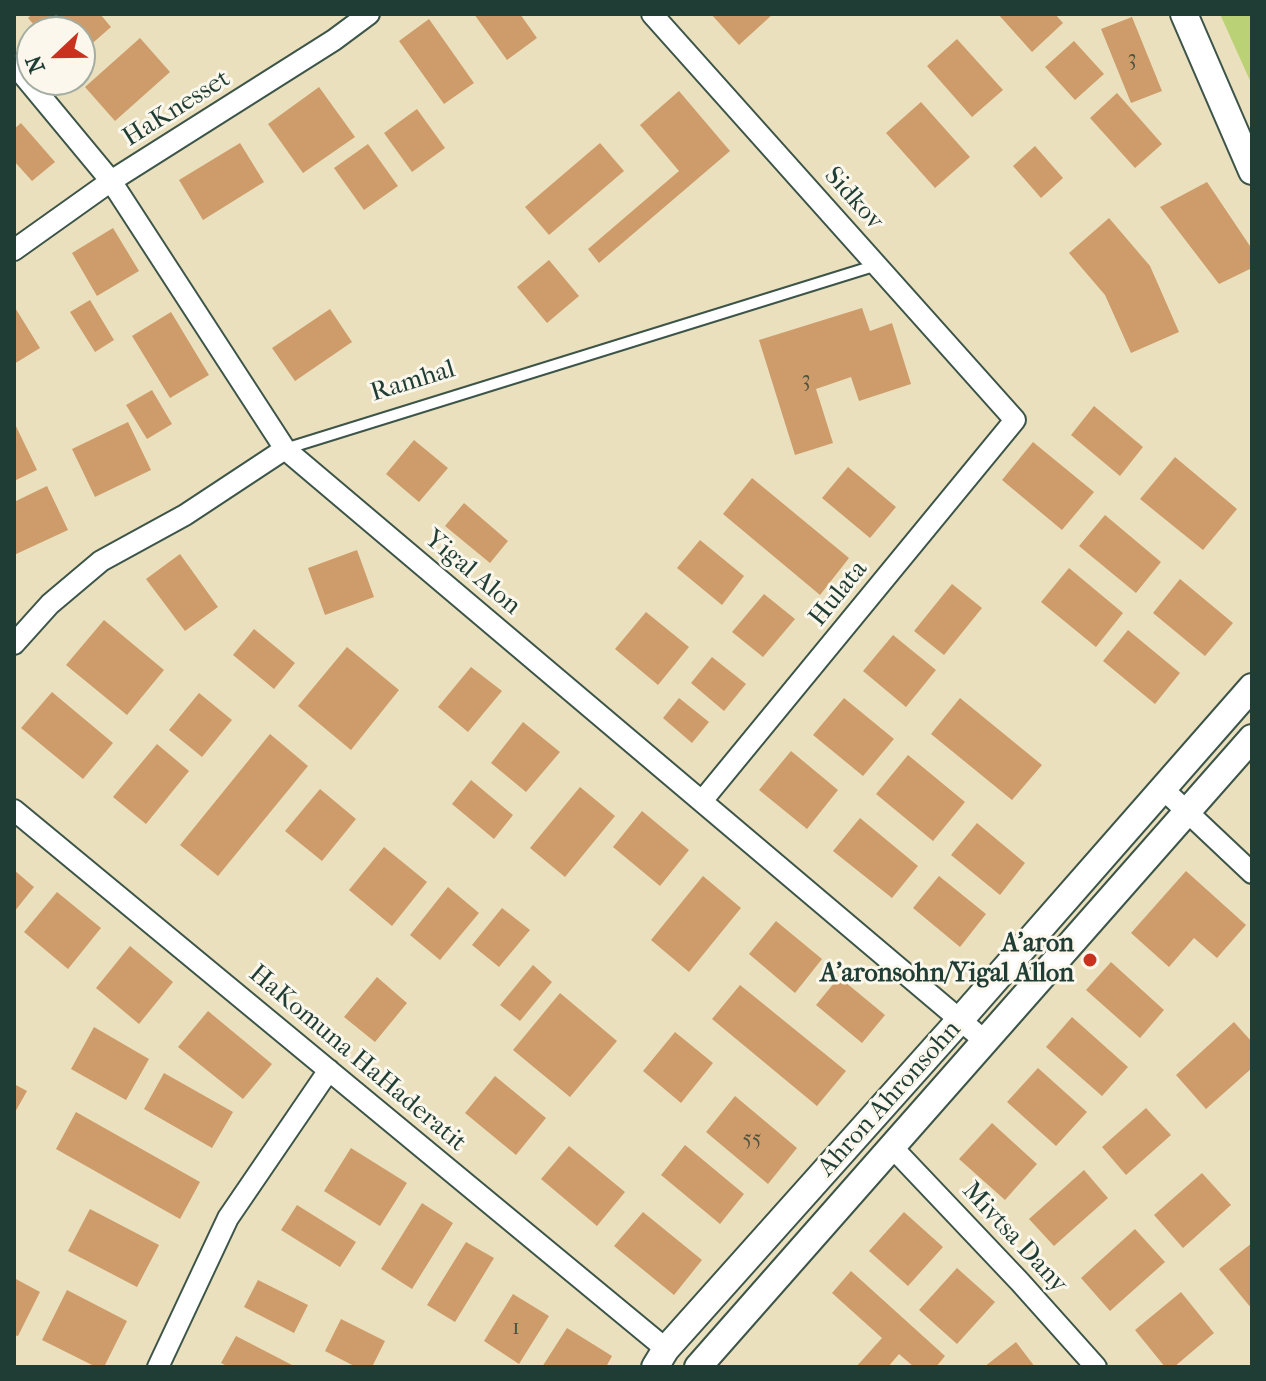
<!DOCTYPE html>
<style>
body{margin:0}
#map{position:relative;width:1266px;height:1381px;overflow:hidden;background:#eae0bd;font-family:"IM FELL French Canon",serif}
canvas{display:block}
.frame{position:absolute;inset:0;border:16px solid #1f3d34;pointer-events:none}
.north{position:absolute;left:16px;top:16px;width:80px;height:80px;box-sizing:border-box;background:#fbf7ec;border:2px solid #a3ada2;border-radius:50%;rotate:248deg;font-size:22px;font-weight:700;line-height:32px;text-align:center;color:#1f3d34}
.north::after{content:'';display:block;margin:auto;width:28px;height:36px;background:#c8321e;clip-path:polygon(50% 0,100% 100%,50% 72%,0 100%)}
</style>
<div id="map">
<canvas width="1266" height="1381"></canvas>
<div class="frame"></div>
<div class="north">N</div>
</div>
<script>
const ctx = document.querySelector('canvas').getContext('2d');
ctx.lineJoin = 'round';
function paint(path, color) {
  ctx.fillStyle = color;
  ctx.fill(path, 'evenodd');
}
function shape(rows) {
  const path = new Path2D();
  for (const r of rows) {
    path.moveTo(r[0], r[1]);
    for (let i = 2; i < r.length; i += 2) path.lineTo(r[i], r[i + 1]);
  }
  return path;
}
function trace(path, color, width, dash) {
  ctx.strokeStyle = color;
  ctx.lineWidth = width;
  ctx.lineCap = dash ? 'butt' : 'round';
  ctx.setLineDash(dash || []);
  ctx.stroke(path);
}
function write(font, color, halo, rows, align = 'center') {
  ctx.font = font + ' "IM FELL French Canon",serif';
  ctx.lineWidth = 6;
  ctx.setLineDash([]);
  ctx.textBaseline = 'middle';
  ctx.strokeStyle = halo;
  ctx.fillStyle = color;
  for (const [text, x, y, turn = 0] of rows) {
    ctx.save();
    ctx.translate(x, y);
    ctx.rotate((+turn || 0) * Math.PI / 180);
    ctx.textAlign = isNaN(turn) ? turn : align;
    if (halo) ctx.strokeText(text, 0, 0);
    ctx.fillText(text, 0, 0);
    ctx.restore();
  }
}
paint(shape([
 [1220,14,1252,14,1252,85]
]), '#bbd176');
paint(shape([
 [32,14,100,14,111,27,80,54,80,32,40,32,28,18],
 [474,14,520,14,537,38,507,60],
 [711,14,773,14,739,45],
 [998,14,1055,14,1063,23,1032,52],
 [1132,17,1162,91,1131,103,1101,29],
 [429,19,474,83,444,104,399,41],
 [140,38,170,72,115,121,85,87],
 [957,39,1003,90,972,117,927,66],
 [1074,41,1104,74,1075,100,1045,67],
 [319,87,355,137,303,173,268,124],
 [679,91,730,151,599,263,588,249,679,171,640,125],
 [1117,93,1162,144,1135,168,1090,118],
 [921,102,970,157,935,188,886,133],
 [417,109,445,148,412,172,384,133],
 [21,123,55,162,32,181,14,161,14,129],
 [240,143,264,182,203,220,179,180],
 [600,143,624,171,549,235,525,207],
 [368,144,398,186,364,210,334,168],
 [1035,146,1063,178,1041,198,1013,166],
 [1207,182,1252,249,1252,268,1219,284,1160,207],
 [1109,218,1150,266,1179,332,1131,353,1105,295,1069,253],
 [113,228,139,271,97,296,72,253],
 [549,260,579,296,547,323,517,287],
 [90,300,114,340,95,352,70,312],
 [14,306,40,348,14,364],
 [862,308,870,331,892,323,911,384,859,401,851,377,816,389,833,443,795,455,759,340],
 [330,309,352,342,295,381,272,348],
 [171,312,209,375,170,398,132,336],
 [152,390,172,424,147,439,126,405],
 [1094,406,1143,447,1120,476,1071,435],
 [14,422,37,470,14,481],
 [128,422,151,470,95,497,72,449],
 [414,440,448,468,419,502,386,474],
 [1033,442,1094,492,1062,530,1002,480],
 [1175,457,1237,509,1203,550,1140,499],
 [848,467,896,507,870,538,822,498],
 [752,478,849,558,820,595,723,514],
 [47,486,68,530,14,555,14,502],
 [464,503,508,541,490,563,445,526],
 [1105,515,1161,562,1136,593,1079,546],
 [700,540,744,576,722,605,677,568],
 [357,550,374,597,325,615,308,568],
 [180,554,218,607,185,631,146,579],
 [1069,568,1123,613,1096,647,1041,602],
 [1180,579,1233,623,1205,656,1153,613],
 [952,584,982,608,944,655,914,631],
 [764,594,795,619,763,657,732,632],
 [646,612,689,647,658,685,615,649],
 [104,620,164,670,127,715,66,665],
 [254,629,295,663,274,689,233,655],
 [1128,630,1180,673,1155,704,1103,661],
 [893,635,936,670,906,707,863,671],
 [347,647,399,690,351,750,298,706],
 [712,657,746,684,724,711,691,683],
 [471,667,502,691,468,732,438,707],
 [52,692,113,743,83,779,21,728],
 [199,693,232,720,202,757,169,730],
 [679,698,709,722,692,743,663,718],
 [844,698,894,739,863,776,813,735],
 [960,698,1042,765,1012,800,931,734],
 [523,722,560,752,526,792,491,763],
 [270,734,308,766,218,876,180,845],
 [157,744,189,771,146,824,113,797],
 [791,751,838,790,807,829,759,790],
 [908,755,965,802,933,841,876,794],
 [471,780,513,815,494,839,452,804],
 [580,787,615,816,565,877,530,848],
 [320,789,356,819,322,861,285,831],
 [642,811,689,850,660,886,613,847],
 [860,818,918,866,892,898,833,851],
 [977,823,1025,863,1000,895,951,855],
 [384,847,427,882,392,926,349,890],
 [14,870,34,887,14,912],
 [1186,871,1246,925,1217,958,1194,938,1169,967,1131,933],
 [703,876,741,908,689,972,651,940],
 [939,876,986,914,960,947,913,908],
 [448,887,479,913,440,960,410,935],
 [57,892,101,928,68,969,24,932],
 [502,908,530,930,499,967,472,945],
 [776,921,822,959,795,993,749,954],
 [130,946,173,982,139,1024,96,988],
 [1111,962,1164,1010,1140,1038,1086,990],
 [533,965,552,982,520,1021,500,1005],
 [377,977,407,1003,375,1042,344,1017],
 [839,977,885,1015,862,1043,816,1005],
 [740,985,846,1071,817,1106,712,1019],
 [560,993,617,1041,570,1097,513,1050],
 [208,1011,272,1064,243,1099,178,1047],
 [1072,1017,1128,1067,1102,1096,1046,1047],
 [1234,1022,1252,1042,1252,1068,1206,1109,1176,1075],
 [94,1027,149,1059,126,1100,71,1069],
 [675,1032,713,1063,681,1103,643,1071],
 [1038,1068,1087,1112,1056,1146,1007,1102],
 [164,1073,233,1112,212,1148,144,1109],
 [495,1076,546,1118,516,1155,465,1113],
 [14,1084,27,1091,14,1114],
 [735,1096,797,1148,768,1184,706,1132],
 [1146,1108,1171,1135,1126,1175,1102,1147],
 [76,1112,200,1182,180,1219,56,1149],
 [992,1123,1037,1164,1005,1200,959,1159],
 [685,1145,744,1194,720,1224,661,1175],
 [569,1146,625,1192,597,1226,541,1179],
 [351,1148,407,1183,380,1226,324,1191],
 [1084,1170,1108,1198,1054,1246,1029,1219],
 [1202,1173,1231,1205,1183,1248,1154,1215],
 [422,1203,453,1223,412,1289,381,1269],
 [297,1205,356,1242,340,1267,281,1230],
 [90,1209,159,1245,137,1287,68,1251],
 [643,1212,702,1260,674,1295,614,1246],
 [904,1212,943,1247,908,1286,869,1251],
 [1135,1229,1165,1262,1110,1311,1081,1278],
 [466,1242,494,1258,455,1322,427,1305],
 [1252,1243,1252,1309,1219,1269],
 [957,1268,995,1302,957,1344,919,1310],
 [851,1271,945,1356,936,1367,914,1367,899,1354,888,1367,856,1367,882,1338,832,1293],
 [14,1278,40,1292,18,1336,14,1335],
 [258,1280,308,1305,294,1333,244,1307],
 [67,1290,127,1321,104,1367,96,1367,42,1340],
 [1181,1292,1214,1333,1174,1367,1165,1367,1135,1330],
 [513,1294,549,1316,519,1364,484,1341],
 [341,1319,385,1341,372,1367,356,1367,325,1351],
 [567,1328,612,1356,606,1367,542,1367],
 [236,1336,292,1365,290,1367,229,1367,221,1363],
 [1016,1342,1035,1367,984,1367]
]), '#ce9c6a');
const service = shape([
 [285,449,877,265]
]);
const minor = shape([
 [652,14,1015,420,702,801],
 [14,64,111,181,285,449,985,1041],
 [14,250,111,181,334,40,369,14],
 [14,644,50,604,101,561,185,515,285,449],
 [1163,789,1252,873],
 [14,810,666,1349],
 [892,1147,1020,1282,1096,1367],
 [158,1367,228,1218,329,1070]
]);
const tertiary = shape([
 [1184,14,1252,171],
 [655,1367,666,1349,960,1020,1252,687],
 [698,1367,1252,738]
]);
trace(service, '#3d5549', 14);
trace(minor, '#3d5549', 24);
trace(tertiary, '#3d5549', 30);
trace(service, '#fff', 10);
trace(minor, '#fff', 20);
trace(tertiary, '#fff', 26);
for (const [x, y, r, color] of [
 [1090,960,8,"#c8321e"]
]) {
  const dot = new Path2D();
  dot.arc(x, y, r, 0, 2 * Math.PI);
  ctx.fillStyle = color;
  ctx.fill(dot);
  trace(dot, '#fbf7ec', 3);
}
write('22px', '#4b5542', null, [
 ["3",1132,60],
 ["3",806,381],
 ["55",752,1140],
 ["1",516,1329]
]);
write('26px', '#1f3d34', '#fbf7ec', [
 ["HaKnesset",177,109,-32],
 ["Sidkov",853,199,48],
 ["Ramhal",413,382,-17],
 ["Yigal Alon",472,573,40],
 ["Hulata",839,594,-51],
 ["HaKomuna HaHaderatit",357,1059,40],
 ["Ahron Ahronsohn",890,1099,-48],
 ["Mivtsa Dany",1014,1238,47]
]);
write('bold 26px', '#1f3d34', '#fbf7ec', [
 ["A'aron",1074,945],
 ["A'aronsohn/Yigal Allon",1074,975]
], 'right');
</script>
